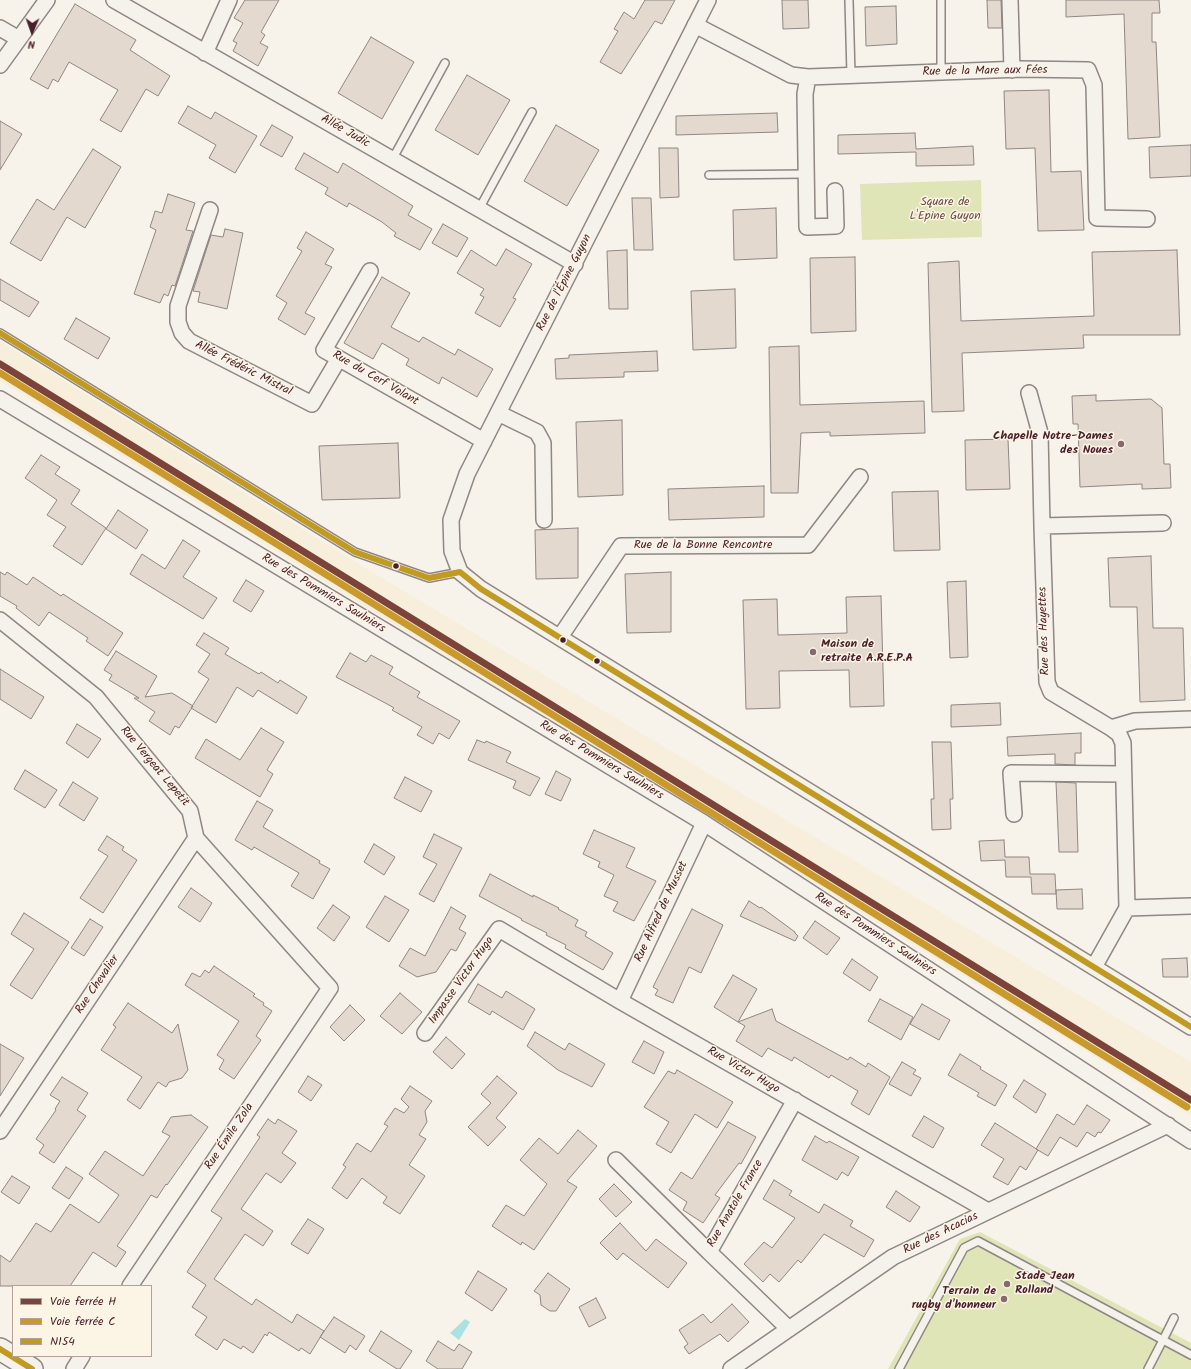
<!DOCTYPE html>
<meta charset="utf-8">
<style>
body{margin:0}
#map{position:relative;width:1191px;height:1369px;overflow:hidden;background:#f7f3ea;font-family:Kalam,sans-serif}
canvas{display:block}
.legend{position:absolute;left:12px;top:1285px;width:140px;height:72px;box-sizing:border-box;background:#fcf5e5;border:1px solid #b59f9b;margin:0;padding:5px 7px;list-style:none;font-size:12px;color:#4a1f2b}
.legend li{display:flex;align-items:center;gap:8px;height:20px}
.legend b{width:20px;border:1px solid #b59f9b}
.north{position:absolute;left:12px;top:12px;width:40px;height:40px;-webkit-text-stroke:3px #fcf5e5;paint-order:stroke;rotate:182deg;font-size:11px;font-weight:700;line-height:16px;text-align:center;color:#4a1f2b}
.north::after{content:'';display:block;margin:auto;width:14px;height:18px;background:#4a1f2b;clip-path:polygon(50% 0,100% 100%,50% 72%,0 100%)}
</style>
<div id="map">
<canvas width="1191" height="1369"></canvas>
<ul class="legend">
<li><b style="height:5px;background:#7b4339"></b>Voie ferrée H</li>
<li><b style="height:5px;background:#c9992c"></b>Voie ferrée C</li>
<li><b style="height:5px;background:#c09a21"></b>N154</li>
</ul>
<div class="north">N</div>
</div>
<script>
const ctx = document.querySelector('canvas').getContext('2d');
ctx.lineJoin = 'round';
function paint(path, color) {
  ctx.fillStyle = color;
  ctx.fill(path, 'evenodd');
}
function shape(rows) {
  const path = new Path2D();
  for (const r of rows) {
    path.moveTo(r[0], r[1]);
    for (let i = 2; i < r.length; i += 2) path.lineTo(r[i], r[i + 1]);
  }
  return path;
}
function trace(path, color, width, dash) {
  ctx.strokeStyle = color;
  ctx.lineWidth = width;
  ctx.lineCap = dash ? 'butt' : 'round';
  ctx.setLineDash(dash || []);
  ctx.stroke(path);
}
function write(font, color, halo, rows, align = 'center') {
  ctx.font = font + ' Kalam,sans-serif';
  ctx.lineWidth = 3;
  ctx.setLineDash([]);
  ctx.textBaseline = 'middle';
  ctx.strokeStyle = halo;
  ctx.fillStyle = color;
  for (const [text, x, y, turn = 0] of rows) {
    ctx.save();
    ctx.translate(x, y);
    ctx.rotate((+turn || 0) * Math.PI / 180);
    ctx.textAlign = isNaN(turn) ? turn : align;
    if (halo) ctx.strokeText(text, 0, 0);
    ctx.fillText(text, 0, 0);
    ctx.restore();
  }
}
paint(shape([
 [0,341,362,566,1191,1062,1191,1116,0,381]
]), '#f8eedc');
paint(shape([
 [981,180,982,237,862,240,860,184],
 [980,1232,1191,1343,1191,1369,888,1369,960,1239]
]), '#e0e5b7');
paint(shape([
 [465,1319,470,1322,459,1340,450,1333]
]), '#a9e2e2');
const building = shape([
 [245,0,279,0,261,32,265,35,260,43,268,47,258,66,233,51,237,43,233,41,243,23,234,18,245,0],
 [645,0,675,0,662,24,655,21,621,74,600,62,618,31,614,29,624,12,634,19,645,0],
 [782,0,808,0,809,28,783,29,782,0],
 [987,0,1001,0,1002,28,988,28,987,0],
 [1066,0,1159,0,1160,13,1152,13,1152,42,1156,42,1160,137,1128,139,1124,14,1066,17,1066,0],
 [75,4,136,40,130,50,170,76,158,96,146,89,121,132,100,120,118,90,69,62,58,82,53,79,48,89,30,79,75,4],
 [896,6,897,44,866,46,865,7,896,6],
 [371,37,414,62,382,119,338,93,371,37],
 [467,75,510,100,478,155,435,130,467,75],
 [1049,90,1051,172,1081,171,1084,230,1038,231,1035,148,1006,149,1004,91,1049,90],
 [188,106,211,119,215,112,257,136,235,173,209,158,216,145,178,123,188,106],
 [777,113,778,132,676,135,676,116,777,113],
 [0,121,22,134,0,170,0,121],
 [272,125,293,137,282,157,260,145,272,125],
 [556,125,599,150,567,206,524,181,556,125],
 [915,133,916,149,973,146,974,165,916,166,916,152,838,154,838,135,915,133],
 [1191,145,1191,176,1150,178,1149,147,1191,145],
 [659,148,678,148,679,197,660,198,659,148],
 [93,149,121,167,85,228,67,217,41,261,10,243,37,199,54,210,93,149],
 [304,153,338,173,343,163,413,206,408,215,432,229,420,250,394,236,396,233,382,222,349,203,347,207,325,194,328,188,295,169,304,153],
 [168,194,195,203,186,230,193,231,175,286,172,285,168,296,164,294,160,303,134,294,156,230,150,227,153,218,155,211,162,213,168,194],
 [632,198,651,198,653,250,634,250,632,198],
 [776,208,777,258,734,260,733,210,776,208],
 [443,224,468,238,457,257,432,243,443,224],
 [225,229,243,233,227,309,198,302,200,292,193,291,211,235,223,237,225,229],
 [306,232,334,249,325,264,332,267,305,313,315,318,305,335,278,319,287,303,276,296,302,251,297,248,306,232],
 [506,249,532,264,513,298,516,299,500,327,475,313,484,297,480,295,484,289,457,273,471,250,496,266,506,249],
 [627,250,628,309,609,309,607,251,627,250],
 [1177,250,1180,335,1083,335,1084,348,962,353,964,411,932,412,928,263,959,261,961,321,1094,316,1092,252,1177,250],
 [855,257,856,331,811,333,810,258,855,257],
 [382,277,410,293,391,327,419,342,423,337,455,355,458,349,493,369,477,397,442,377,439,384,406,365,409,359,382,343,373,359,344,343,382,277],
 [0,279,39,302,29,317,0,300,0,279],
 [735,289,736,348,693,350,691,291,735,289],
 [76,318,110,338,98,359,64,339,76,318],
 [799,346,800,405,924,401,925,433,830,436,830,432,801,433,798,493,771,493,769,347,799,346],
 [657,351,658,371,624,372,624,377,556,379,555,359,569,358,569,355,657,351],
 [1096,395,1096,401,1151,399,1162,408,1164,464,1170,464,1171,488,1142,489,1142,484,1080,487,1078,424,1073,424,1072,396,1096,395],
 [622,420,623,495,578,497,576,422,622,420],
 [1008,439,1010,489,966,490,965,440,1008,439],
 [398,443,400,498,322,500,319,446,398,443],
 [41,455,60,467,55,474,80,490,71,504,106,528,82,565,53,546,66,527,47,515,57,500,25,478,41,455],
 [764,486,764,517,669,520,668,489,764,486],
 [938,491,940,550,894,551,892,492,938,491],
 [118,510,148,530,136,549,106,529,118,510],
 [578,528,578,578,536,579,535,530,578,528],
 [183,540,200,551,183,577,217,598,203,619,130,574,142,554,165,569,183,540],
 [1151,556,1153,628,1183,628,1185,700,1140,702,1137,607,1110,607,1108,558,1151,556],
 [0,572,5,575,7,572,27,585,33,577,61,596,63,594,123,633,108,656,86,641,88,638,49,612,39,626,16,608,17,606,0,596,0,572],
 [671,572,671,632,627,633,625,574,671,572],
 [246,580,264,591,251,612,233,601,246,580],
 [966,581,968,657,950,658,947,582,966,581],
 [881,596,884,706,850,707,849,670,779,671,780,708,746,709,743,600,777,599,778,635,847,633,846,597,881,596],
 [204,633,229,648,225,654,259,674,261,672,278,683,280,680,307,697,297,714,258,690,253,697,237,687,216,723,191,708,209,679,198,672,210,654,196,645,204,633],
 [116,651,157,676,145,697,172,693,193,706,179,728,175,726,170,735,149,721,155,712,134,698,139,698,109,680,112,675,104,670,116,651],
 [350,653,366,662,371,655,393,667,389,674,420,692,417,697,460,721,449,739,439,733,433,744,417,735,422,727,392,710,394,708,389,705,336,677,350,653],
 [0,669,44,697,31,719,0,699,0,669],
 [1000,703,1001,725,951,727,951,705,1000,703],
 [77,724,101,739,88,758,66,743,77,724],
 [261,728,284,742,267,770,273,774,260,797,195,758,206,739,240,760,261,728],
 [1081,733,1081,753,1075,753,1075,765,1055,764,1055,754,1008,756,1007,737,1081,733],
 [477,740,485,743,486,741,511,752,506,762,540,778,530,796,513,788,516,781,468,760,477,740],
 [932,742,951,742,953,799,950,799,951,829,932,830,931,799,934,799,932,742],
 [25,770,57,790,45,808,14,789,25,770],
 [556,771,571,779,561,801,545,794,556,771],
 [405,777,432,791,421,812,394,798,405,777],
 [73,782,98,798,84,821,59,805,73,782],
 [1056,782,1076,783,1078,852,1059,852,1056,782],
 [257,801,273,810,263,827,320,861,319,863,330,869,313,899,291,886,299,873,254,847,252,850,235,840,257,801],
 [594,830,635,848,626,867,656,881,634,921,613,911,618,902,604,896,614,875,598,867,600,862,583,854,594,830],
 [434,834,462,848,434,902,419,894,437,864,423,857,434,834],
 [107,836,124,847,122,850,137,860,103,913,80,898,108,856,98,850,107,836],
 [1004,840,1005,857,1029,857,1030,874,1055,874,1056,894,1032,894,1031,877,1006,877,1005,860,981,861,979,841,1004,840],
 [374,844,395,857,384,875,364,862,374,844],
 [490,874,533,897,533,895,559,908,558,909,578,920,575,926,587,932,585,936,613,953,603,970,565,948,566,945,546,935,547,933,521,920,522,919,479,896,490,874],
 [191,888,212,903,200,922,178,907,191,888],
 [1082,889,1083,909,1057,909,1056,890,1082,889],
 [385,896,409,910,389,942,366,927,385,896],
 [749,901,760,908,761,907,795,932,795,933,798,936,795,941,740,916,749,901],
 [333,905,350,917,334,941,317,928,333,905],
 [451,907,466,916,459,929,466,933,456,951,451,949,436,972,417,977,399,966,410,948,425,956,451,907],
 [692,909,723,925,701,973,689,967,673,1003,655,995,658,990,653,987,692,909],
 [24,913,69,942,32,999,10,985,34,949,11,934,24,913],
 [90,919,103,927,84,956,71,948,90,919],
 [815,921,840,938,827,955,803,938,815,921],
 [1187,958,1188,977,1163,977,1162,959,1187,958],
 [852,959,878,977,870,991,843,973,852,959],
 [214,966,255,994,253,996,264,1003,263,1005,272,1011,256,1036,261,1040,234,1079,219,1069,224,1060,217,1055,239,1021,185,985,192,973,200,977,205,970,209,973,214,966],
 [733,975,757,989,738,1022,714,1007,733,975],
 [478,984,502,998,506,991,535,1009,523,1030,492,1011,490,1015,468,1002,478,984],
 [400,993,422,1012,402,1034,380,1016,400,993],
 [880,999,913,1017,901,1040,868,1021,880,999],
 [128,1003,172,1033,178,1024,188,1070,182,1078,169,1082,166,1087,158,1082,140,1109,127,1100,142,1077,101,1050,116,1027,113,1025,128,1003],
 [922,1004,950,1020,939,1040,910,1024,922,1004],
 [350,1005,365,1020,344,1041,330,1027,350,1005],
 [772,1009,776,1021,848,1060,850,1057,866,1067,868,1063,890,1077,869,1115,851,1104,858,1091,831,1075,829,1078,794,1057,792,1061,768,1048,762,1057,736,1041,745,1026,738,1022,772,1009],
 [535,1032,565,1050,569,1043,605,1064,592,1087,558,1070,527,1046,535,1032],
 [446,1037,465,1054,452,1069,433,1052,446,1037],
 [644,1041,664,1052,654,1074,632,1062,644,1041],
 [0,1044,24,1058,0,1096,0,1044],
 [960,1054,981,1067,980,1069,1007,1085,995,1106,977,1096,979,1093,948,1075,960,1054],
 [902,1062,916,1070,913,1074,921,1078,911,1096,889,1084,902,1062],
 [677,1070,733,1102,717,1128,695,1114,671,1153,656,1144,669,1122,644,1107,668,1071,675,1074,677,1070],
 [308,1076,322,1085,311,1101,298,1092,308,1076],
 [497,1076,517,1093,496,1118,506,1127,488,1146,468,1127,491,1103,481,1094,497,1076],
 [62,1077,88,1093,77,1110,86,1116,54,1163,39,1153,44,1145,36,1139,56,1110,55,1109,60,1101,50,1095,62,1077],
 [1024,1080,1046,1094,1036,1113,1013,1097,1024,1080],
 [410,1086,432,1101,425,1111,427,1122,419,1135,426,1139,409,1165,425,1176,400,1214,383,1203,387,1197,362,1178,347,1199,332,1188,346,1167,343,1165,357,1143,371,1152,388,1126,384,1124,395,1108,404,1113,409,1107,401,1099,410,1086],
 [1087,1105,1110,1120,1101,1133,1098,1132,1095,1137,1087,1132,1077,1147,1060,1137,1048,1156,1036,1149,1057,1114,1074,1125,1087,1105],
 [191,1115,208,1127,167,1185,166,1184,157,1198,151,1195,134,1221,117,1246,126,1252,116,1267,93,1252,70,1286,0,1286,0,1255,10,1262,36,1223,51,1232,70,1204,99,1223,119,1195,89,1174,105,1151,143,1176,170,1136,162,1132,171,1117,191,1115],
 [924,1116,944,1128,933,1148,912,1136,924,1116],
 [268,1119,275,1124,278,1119,297,1131,282,1153,296,1163,281,1183,266,1173,241,1209,273,1231,263,1246,245,1234,214,1279,252,1305,256,1299,292,1323,297,1314,324,1331,310,1354,301,1348,299,1351,269,1332,267,1336,265,1334,253,1353,243,1346,241,1349,224,1339,217,1350,195,1335,207,1317,192,1307,206,1285,187,1272,222,1218,211,1211,260,1137,257,1135,268,1119],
 [728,1122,756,1137,741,1164,739,1163,715,1195,720,1198,703,1223,683,1210,687,1202,669,1190,681,1172,692,1179,728,1122],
 [995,1123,1038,1150,1026,1170,1020,1166,1008,1185,993,1177,1004,1159,981,1145,995,1123],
 [578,1130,597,1146,567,1181,577,1187,534,1250,522,1242,521,1245,492,1226,506,1205,524,1216,547,1184,520,1160,539,1138,558,1154,578,1130],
 [815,1136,827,1143,829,1141,859,1157,848,1176,842,1172,837,1180,802,1160,815,1136],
 [66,1167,83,1178,69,1199,52,1188,66,1167],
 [12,1176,30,1187,19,1204,1,1192,12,1176],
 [774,1180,792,1191,789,1195,819,1213,824,1204,853,1221,850,1226,874,1240,864,1257,824,1234,801,1263,798,1260,779,1282,770,1274,763,1282,744,1264,764,1242,772,1248,795,1218,763,1199,774,1180],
 [614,1184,632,1202,616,1217,599,1199,614,1184],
 [896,1191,920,1207,910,1222,886,1207,896,1191],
 [308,1219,324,1229,308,1254,291,1244,308,1219],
 [620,1223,646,1251,656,1239,687,1263,668,1288,623,1253,617,1260,600,1243,620,1223],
 [478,1271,507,1289,492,1311,465,1293,478,1271],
 [548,1273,570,1289,556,1311,550,1311,541,1305,540,1295,534,1291,548,1273],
 [596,1298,606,1318,589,1327,579,1307,596,1298],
 [732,1304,749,1322,728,1342,720,1334,689,1354,684,1347,688,1344,679,1330,703,1314,711,1323,732,1304],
 [334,1317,365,1336,356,1350,350,1345,345,1353,320,1337,334,1317],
 [381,1331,412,1351,400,1369,397,1369,369,1351,381,1331],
 [438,1341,454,1351,459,1344,472,1352,462,1369,438,1369,426,1361,438,1341]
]);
paint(building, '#e3d9ce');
trace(building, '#908684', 1);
const lane = shape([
 [941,0,941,73],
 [849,1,851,75],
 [392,160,445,63],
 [709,175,807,174],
 [479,209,532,112],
 [0,333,355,552,429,578,460,572],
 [899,1369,964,1248,978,1241,1163,1340,1174,1318],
 [1148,1369,1163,1340,1191,1355]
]);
const street = shape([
 [114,0,575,264],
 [708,0,467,474,451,520,452,551,460,572,481,589,1191,1027],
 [1010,0,1012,70],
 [695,25,791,75,808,77,1021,69,1088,70,1094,85,1097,218,1147,219],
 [0,28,19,39],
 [205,53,229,0],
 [0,65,47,0],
 [808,77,805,94,807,227,836,226,835,191],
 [210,210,178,306,178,322,182,333,189,341,312,404,338,360],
 [370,271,324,350,484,441],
 [1029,393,1040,433,1042,526,1047,682,1051,692,1111,728,1119,734,1123,743,1127,908,1094,967],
 [0,399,704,823,1191,1141],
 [498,413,537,432,543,443,544,520],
 [1042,526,1163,523],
 [0,620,96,697,190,811,196,838,330,988,130,1286],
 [560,637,621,546,808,545,860,477],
 [1111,728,1135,721,1191,719],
 [1014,814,1011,773,1123,774],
 [1127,908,1191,906],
 [620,1001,704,823],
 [425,1033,499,929,620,1001,988,1211],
 [0,1131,196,838],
 [616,1160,709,1252],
 [789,1329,709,1252,795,1100],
 [74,1369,82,1356],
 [731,1369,893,1257,1168,1125]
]);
const secondary = shape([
 [0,1349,32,1369]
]);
trace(lane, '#908684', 10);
trace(street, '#908684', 18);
trace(secondary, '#908684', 24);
trace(lane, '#f5f2ec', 7);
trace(street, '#f5f2ec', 15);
trace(secondary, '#f5f2ec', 21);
trace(shape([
 [0,333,355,552,429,578,460,572,481,589,1191,1027],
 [0,1349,32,1369]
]), '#c09a21', 6);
trace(shape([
 [0,364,1191,1100]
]), '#7b4339', 7);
trace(shape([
 [0,373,1187,1107]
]), '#c9992c', 7);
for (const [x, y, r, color] of [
 [1121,444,4,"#87696e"],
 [396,566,3.5,"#4a1f2b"],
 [563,640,3.5,"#4a1f2b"],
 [813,652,4,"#87696e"],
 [597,661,3.5,"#4a1f2b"],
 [1007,1284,4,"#87696e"],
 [1004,1299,4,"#87696e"]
]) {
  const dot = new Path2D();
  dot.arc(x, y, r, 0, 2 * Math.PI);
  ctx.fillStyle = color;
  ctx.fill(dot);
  trace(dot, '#fcf5e5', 1.5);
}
write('12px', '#4a1f2b', '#fcf5e5', [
 ["Rue de la Mare aux Fées",985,72,-1],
 ["Allée Judic",345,132,30],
 ["Rue de l'Épine Guyon",565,283,-63],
 ["Allée Frédéric Mistral",243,369,27],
 ["Rue du Cerf Volant",375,379,30],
 ["Rue de la Bonne Rencontre",703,546],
 ["Rue des Pommiers Saulniers",323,594,31],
 ["Rue des Hayettes",1045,631,-92],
 ["Rue des Pommiers Saulniers",601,761,31],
 ["Rue Vergeat Lepetit",154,767,50],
 ["Rue Alfred de Musset",662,912,-65],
 ["Rue des Pommiers Saulniers",875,935,33],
 ["Impasse Victor Hugo",462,981,-55],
 ["Rue Chevalier",98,985,-56],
 ["Rue Victor Hugo",743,1071,30],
 ["Rue Émile Zola",230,1137,-56],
 ["Rue Anatole France",736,1204,-60],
 ["Rue des Acacias",941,1234,-26]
]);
write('12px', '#6b4e44', '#fcf5e5', [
 ["Square de",945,203],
 ["L'Epine Guyon",945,217]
]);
write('bold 12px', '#4a1f2b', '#fcf5e5', [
 ["Chapelle Notre-Dames",1113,437],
 ["des Noues",1113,451],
 ["Maison de",821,645,"left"],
 ["retraite A.R.E.P.A",821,659,"left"],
 ["Stade Jean",1015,1277,"left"],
 ["Rolland",1015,1291,"left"],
 ["Terrain de",996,1292],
 ["rugby d'honneur",996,1306]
], 'right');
</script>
